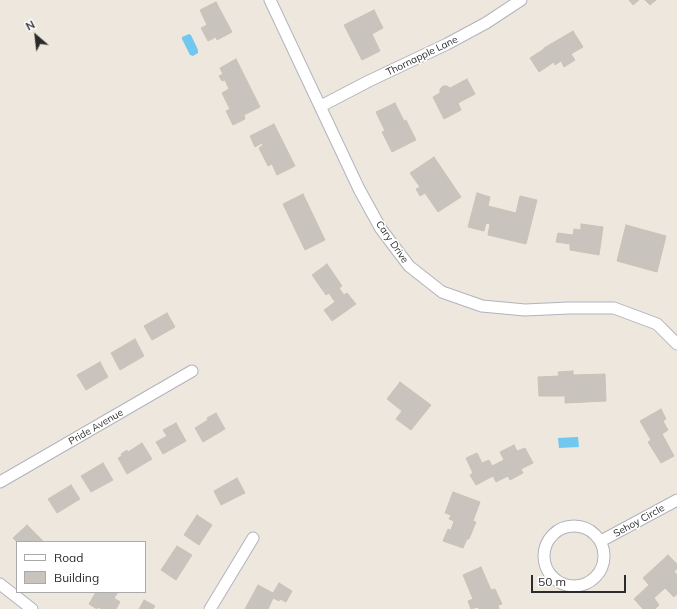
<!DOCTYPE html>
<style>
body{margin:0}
#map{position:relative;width:677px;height:609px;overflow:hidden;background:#ede7dd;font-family:Mulish,sans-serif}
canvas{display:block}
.legend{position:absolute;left:16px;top:541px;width:130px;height:52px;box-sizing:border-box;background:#fff;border:1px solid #aaa;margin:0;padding:5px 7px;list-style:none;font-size:12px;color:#2b2b2b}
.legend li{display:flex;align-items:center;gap:8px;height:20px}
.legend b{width:20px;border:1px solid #aaa}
.north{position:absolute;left:16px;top:16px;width:40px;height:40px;-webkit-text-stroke:3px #fff;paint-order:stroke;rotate:332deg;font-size:11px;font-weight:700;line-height:16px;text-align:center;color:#2b2b2b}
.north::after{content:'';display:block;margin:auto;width:14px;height:18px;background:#2b2b2b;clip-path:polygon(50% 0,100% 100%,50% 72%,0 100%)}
.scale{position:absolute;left:531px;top:575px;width:95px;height:18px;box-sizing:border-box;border:2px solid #2b2b2b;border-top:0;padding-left:5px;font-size:12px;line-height:14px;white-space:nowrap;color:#2b2b2b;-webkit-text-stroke:3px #fff;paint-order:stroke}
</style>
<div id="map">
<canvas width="677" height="609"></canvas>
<ul class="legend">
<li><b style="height:5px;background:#fff"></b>Road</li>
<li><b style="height:11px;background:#c8c4bd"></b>Building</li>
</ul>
<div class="north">N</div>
<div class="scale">50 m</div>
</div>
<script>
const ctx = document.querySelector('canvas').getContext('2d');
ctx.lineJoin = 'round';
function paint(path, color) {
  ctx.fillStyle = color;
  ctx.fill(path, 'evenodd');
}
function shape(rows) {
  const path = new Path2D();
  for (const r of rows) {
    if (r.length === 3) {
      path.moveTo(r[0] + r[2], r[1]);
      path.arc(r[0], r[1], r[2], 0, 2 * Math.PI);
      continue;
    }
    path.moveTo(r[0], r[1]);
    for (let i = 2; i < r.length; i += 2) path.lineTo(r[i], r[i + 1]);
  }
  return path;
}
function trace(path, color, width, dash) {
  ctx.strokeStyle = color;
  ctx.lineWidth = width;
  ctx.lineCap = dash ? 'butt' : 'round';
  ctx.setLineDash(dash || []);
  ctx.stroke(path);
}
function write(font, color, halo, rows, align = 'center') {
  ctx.font = font + ' Mulish,sans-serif';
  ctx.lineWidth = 3;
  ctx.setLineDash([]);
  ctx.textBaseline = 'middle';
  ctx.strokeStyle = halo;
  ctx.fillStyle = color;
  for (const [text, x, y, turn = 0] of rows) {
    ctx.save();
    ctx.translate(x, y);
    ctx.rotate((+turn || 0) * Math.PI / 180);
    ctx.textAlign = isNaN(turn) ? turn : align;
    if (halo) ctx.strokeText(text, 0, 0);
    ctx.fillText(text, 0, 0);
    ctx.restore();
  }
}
paint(shape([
 [189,34,191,35,198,50,198,53,193,56,190,55,182,39,182,37],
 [578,437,579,447,559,448,558,438]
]), '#71c8ee');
const building = shape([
 [629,0,639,0,633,5,629,0],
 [645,0,656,0,650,5,645,0],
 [216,2,232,32,217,40,216,37,208,41,201,28,207,25,200,10,216,2],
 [374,10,383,28,372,34,380,51,362,60,344,25,374,10],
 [573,31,583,47,571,54,575,60,564,67,561,61,555,65,554,62,539,72,530,58,544,49,544,48,573,31],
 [236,59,260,107,244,115,245,119,233,125,226,111,230,109,222,93,229,89,225,80,222,81,219,76,223,74,220,68,236,59],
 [467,79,475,94,458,103,461,110,444,119,433,97,440,93,440,89,443,86,447,86,450,88,467,79],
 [395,103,404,121,406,120,416,140,392,152,382,132,385,131,376,112,395,103],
 [274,124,295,166,277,175,272,164,268,166,259,148,263,145,262,143,255,147,250,136,274,124],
 [434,157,461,197,438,212,425,193,420,196,416,189,420,187,410,173,434,157],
 [477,193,490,197,488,206,516,213,520,196,537,200,526,244,488,235,490,224,486,223,484,231,468,227,477,193],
 [303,194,325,240,305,250,283,204,303,194],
 [581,224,603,227,599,255,570,250,570,244,556,242,558,233,573,235,574,229,581,230,581,224],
 [626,225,666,236,657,272,617,261,626,225],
 [327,264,342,286,339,288,344,295,347,293,356,304,332,321,324,310,335,302,329,293,326,295,312,275,327,264],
 [167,313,175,327,152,340,144,326,167,313],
 [135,339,144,356,120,370,111,353,135,339],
 [100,362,108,377,86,390,77,375,100,362],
 [573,371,573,375,605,374,606,401,565,403,565,396,539,396,538,377,559,376,558,372,573,371],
 [400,382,431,405,411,430,396,419,402,411,387,399,400,382],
 [661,409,666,419,663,421,668,430,662,434,674,456,661,463,648,442,651,440,640,421,661,409],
 [216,413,225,429,203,442,195,428,208,420,207,418,216,413],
 [176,423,186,441,163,454,156,442,167,436,163,430,176,423],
 [142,443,152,459,127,474,118,458,122,456,121,454,127,450,128,452,142,443],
 [514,445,517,451,525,448,533,463,521,469,523,473,510,480,508,476,496,482,493,476,476,485,470,475,473,473,466,458,477,453,482,463,489,460,492,466,504,460,500,452,514,445],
 [103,463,113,480,91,492,81,476,103,463],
 [237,478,245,493,221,505,214,491,237,478],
 [71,485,80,499,57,513,48,499,71,485],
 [453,492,480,502,473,521,476,522,469,539,467,539,463,548,443,541,448,529,451,530,454,521,449,519,451,515,445,513,453,492],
 [197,515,212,525,199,545,184,535,197,515],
 [27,525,44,542,17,542,13,538,27,525],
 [177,546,192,555,176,580,161,570,177,546],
 [668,555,677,564,677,569,674,571,677,575,677,594,674,597,665,588,654,598,659,605,655,609,643,609,634,599,649,585,643,578,668,555],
 [481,567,491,590,495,589,502,604,498,605,499,609,479,609,478,607,471,609,468,601,473,599,463,575,481,567],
 [279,583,292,591,286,602,280,599,279,601,273,598,268,609,245,609,258,585,273,593,279,583],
 [96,592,118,592,114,598,120,602,116,609,101,609,98,607,97,609,89,604,96,592],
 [144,600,155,606,153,609,139,609,144,600]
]);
paint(building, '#c8c4bd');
trace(building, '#c8c3b7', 1);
const minor = shape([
 [270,0,359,189,381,229,409,266,442,292,482,306,525,310,569,308,614,308,657,324,677,344],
 [321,106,369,81,447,44,486,23,521,0],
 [0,482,192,371],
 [574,556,30],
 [601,541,677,500],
 [0,584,32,609],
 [210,609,253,538]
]);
trace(minor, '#b1b3bf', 13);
trace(minor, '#fff', 11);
write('10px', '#2b2b2b', '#fff', [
 ["Thornapple Lane",422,56,-26],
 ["Cary Drive",392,242,55],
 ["Pride Avenue",96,427,-30],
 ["Sehoy Circle",639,521,-29]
]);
</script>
